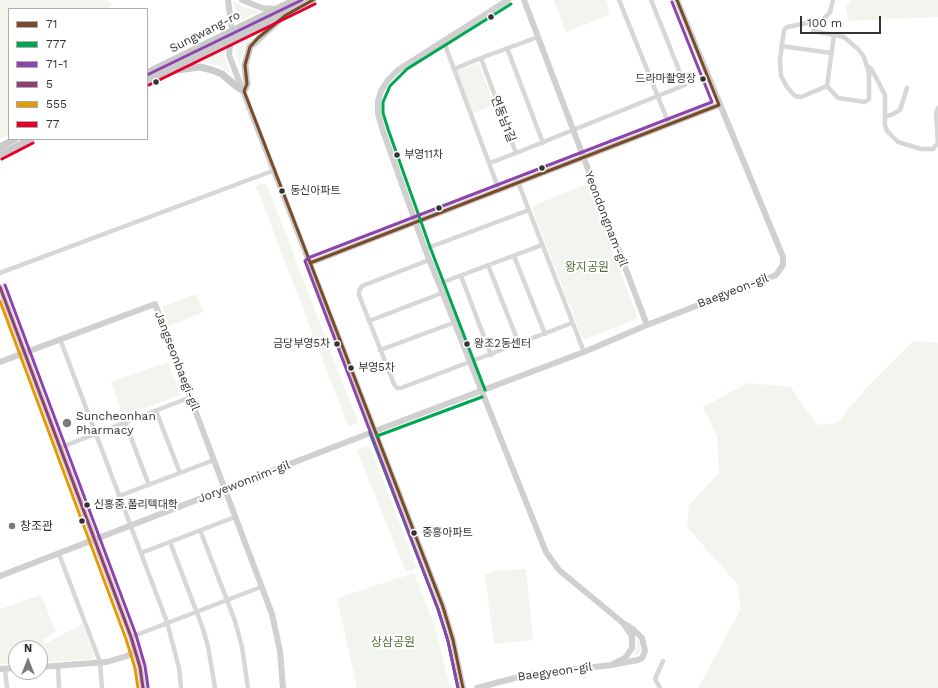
<!DOCTYPE html>
<meta charset="utf-8">
<style>
body{margin:0}
#map{position:relative;width:938px;height:688px;overflow:hidden;background:#fff;font-family:"Work Sans",sans-serif}
canvas{display:block}
.legend{position:absolute;left:8px;top:8px;width:140px;height:132px;box-sizing:border-box;background:#fff;border:1px solid #adadad;margin:0;padding:5px 7px;list-style:none;font-size:12px;color:#333}
.legend li{display:flex;align-items:center;gap:8px;height:20px}
.legend b{width:20px;border:1px solid #adadad}
.north{position:absolute;left:8px;top:640px;width:40px;height:40px;box-sizing:border-box;background:#fff;border:1px solid #adadad;border-radius:50%;rotate:0deg;font-size:11px;font-weight:700;line-height:16px;text-align:center;color:#333}
.north::after{content:'';display:block;margin:auto;width:14px;height:18px;background:#7a7a7a;clip-path:polygon(50% 0,100% 100%,50% 72%,0 100%)}
.scale{position:absolute;left:800px;top:16px;width:81px;height:18px;box-sizing:border-box;border:2px solid #333;border-top:0;padding-left:5px;font-size:12px;line-height:14px;white-space:nowrap;color:#333;-webkit-text-stroke:3px #fff;paint-order:stroke}
</style>
<div id="map">
<canvas width="938" height="688"></canvas>
<ul class="legend">
<li><b style="height:5px;background:#7a4b2a"></b>71</li>
<li><b style="height:5px;background:#00a651"></b>777</li>
<li><b style="height:5px;background:#8e44ad"></b>71-1</li>
<li><b style="height:5px;background:#923f73"></b>5</li>
<li><b style="height:5px;background:#e39a05"></b>555</li>
<li><b style="height:5px;background:#e4002b"></b>77</li>
</ul>
<div class="north">N</div>
<div class="scale">100 m</div>
</div>
<script>
const ctx = document.querySelector('canvas').getContext('2d');
ctx.lineJoin = 'round';
function paint(path, color) {
  ctx.fillStyle = color;
  ctx.fill(path, 'evenodd');
}
function shape(rows) {
  const path = new Path2D();
  for (const r of rows) {
    path.moveTo(r[0], r[1]);
    for (let i = 2; i < r.length; i += 2) path.lineTo(r[i], r[i + 1]);
  }
  return path;
}
function trace(path, color, width, dash) {
  ctx.strokeStyle = color;
  ctx.lineWidth = width;
  ctx.lineCap = dash ? 'butt' : 'round';
  ctx.setLineDash(dash || []);
  ctx.stroke(path);
}
function write(font, color, halo, rows, align = 'center') {
  ctx.font = font + ' "Work Sans","Noto Sans KR",sans-serif';
  ctx.lineWidth = 4;
  ctx.setLineDash([]);
  ctx.textBaseline = 'middle';
  ctx.strokeStyle = halo;
  ctx.fillStyle = color;
  for (const [text, x, y, turn = 0] of rows) {
    ctx.save();
    ctx.translate(x, y);
    ctx.rotate((+turn || 0) * Math.PI / 180);
    ctx.textAlign = isNaN(turn) ? turn : align;
    if (halo) ctx.strokeText(text, 0, 0);
    ctx.fillText(text, 0, 0);
    ctx.restore();
  }
}
paint(shape([
 [0,0,106,0,112,4,109,9,9,9,9,134,0,139],
 [554,0,606,0,610,15,566,32],
 [851,0,938,0,938,17,849,21,845,6],
 [233,1,241,6,260,12,237,21],
 [257,33,244,49,240,61,242,70,235,51,236,46],
 [225,50,224,56,231,74,220,66,200,62],
 [479,63,494,105,473,113,457,71],
 [263,184,267,185,358,423,348,426,256,186],
 [587,184,637,316,634,320,585,339,582,337,533,211,533,206],
 [196,294,204,312,169,326,162,307],
 [913,341,938,343,938,688,698,688,741,609,738,585,687,527,689,505,719,473,717,436,703,407,748,383,791,387,802,405,818,425,837,423,866,388],
 [168,362,180,395,123,416,111,382],
 [366,446,371,450,417,568,406,572,357,450],
 [526,569,533,640,494,644,485,575,494,571],
 [414,573,436,630,450,688,357,688,337,598],
 [41,595,56,632,43,639,45,642,35,648,16,648,16,664,0,664,0,609],
 [82,624,94,655,93,659,40,663,40,648,37,648],
 [637,639,640,644,640,650,639,654,634,656]
]), '#f1f5ed');
trace(shape([
 [619,0,669,124],
 [813,31,844,37,858,49,864,57,869,73,869,99,865,102,838,98,827,86,801,97,795,96,787,87,781,76,780,60,784,30,787,27,823,20,830,12,833,0],
 [538,37,481,58,516,153,685,85,651,0],
 [444,42,499,190],
 [781,46,832,53],
 [507,48,543,143],
 [866,65,872,70,885,95,885,125,887,131,898,142,921,149,933,149,938,143,936,113,938,108],
 [454,69,481,58],
 [827,86,834,35],
 [885,116,891,115,900,110,907,88],
 [490,163,516,153],
 [518,182,584,352],
 [425,249,529,210],
 [514,256,545,334],
 [429,260,362,286,359,291,359,295,394,384,397,388,401,388,572,323],
 [488,265,519,344],
 [0,273,275,170],
 [461,276,491,355],
 [438,284,542,245],
 [369,321,442,293],
 [60,339,167,622,179,668,181,688],
 [380,350,453,323],
 [156,411,180,473],
 [125,422,149,485],
 [59,448,191,397],
 [119,496,214,460],
 [200,530,235,621,242,647,248,688],
 [170,542,202,626,208,646,215,688],
 [141,553,235,517],
 [59,554,100,662,102,688],
 [131,637,261,587],
 [58,666,59,688],
 [5,669,7,688],
 [660,688,655,679,663,661]
]), '#d7d7d7', 4.5);
trace(shape([
 [228,0,232,31,229,55,443,607,453,640,463,688],
 [242,0,262,8,278,9],
 [508,0,398,70,388,80,381,91,378,101,378,114,383,131,425,249,546,552,559,570,623,623],
 [524,0,647,325],
 [310,263,719,105],
 [0,287,131,637,140,667,143,688],
 [0,362,155,304,272,614,280,651,283,688],
 [0,576,396,423,584,352,647,325,776,275,783,265,783,257,677,0],
 [40,667,107,662,127,656,135,651],
 [0,669,16,668],
 [477,688,526,675,611,665,638,660,642,658,645,651,642,638,633,629,623,623,632,636,632,648,625,658,611,665]
]), '#d0d0d0', 6);
trace(shape([
 [177,70,200,67,212,70,222,74,237,87,244,91,247,84,245,65,250,47,278,21],
 [147,73,295,0],
 [147,81,313,0],
 [0,147,15,139],
 [0,155,31,139]
]), '#cacaca', 7);
trace(shape([
 [313,0,286,15,258,38,250,47,245,65,247,84,244,91,443,607,453,640,463,688],
 [310,263,719,105,677,0]
]), '#7a4b2a', 3);
trace(shape([
 [485,390,430,247,388,129,383,113,383,102,390,86,407,69,511,4],
 [370,433,438,609,448,641,458,688],
 [377,436,482,397]
]), '#00a651', 3);
trace(shape([
 [147,75,302,0],
 [5,285,136,635,145,666,148,687],
 [458,688,448,641,438,609,305,261,308,258,712,102,672,2]
]), '#8e44ad', 3);
trace(shape([
 [0,287,131,637,140,667,143,688]
]), '#923f73', 3);
trace(shape([
 [0,301,126,639,135,668,138,688]
]), '#e39a05', 3);
trace(shape([
 [149,85,315,4],
 [2,159,33,143]
]), '#e4002b', 3);
for (const [x, y, r, color] of [
 [491,17,3.5,"#333"],
 [703,79,3.5,"#333"],
 [156,82,3.5,"#333"],
 [397,155,3.5,"#333"],
 [542,168,3.5,"#333"],
 [282,191,3.5,"#333"],
 [439,208,3.5,"#333"],
 [337,344,3.5,"#333"],
 [467,344,3.5,"#333"],
 [351,368,3.5,"#333"],
 [67,423,5,"#7a7a7a"],
 [87,505,3.5,"#333"],
 [82,521,3.5,"#333"],
 [12,526,4,"#7a7a7a"],
 [414,533,3.5,"#333"]
]) {
  const dot = new Path2D();
  dot.arc(x, y, r, 0, 2 * Math.PI);
  ctx.fillStyle = color;
  ctx.fill(dot);
  trace(dot, '#fff', 1.5);
}
write('11px', '#333', '#fff', [
 ["드라마촬영장",696,79,"right"],
 ["부영11차",404,155],
 ["동신아파트",290,191],
 ["금당부영5차",330,344,"right"],
 ["왕조2동센터",474,344],
 ["부영5차",358,368],
 ["신흥중.폴리텍대학",94,505],
 ["중흥아파트",422,533]
], 'left');
write('12px', '#333', '#fff', [
 ["Sungwang-ro",205,32,-27],
 ["연동남1길",503,119,69],
 ["Yeondongnam-gil",606,219,69],
 ["Baegyeon-gil",733,291,-21],
 ["Jangseonbaegi-gil",177,361,69],
 ["Joryewonnim-gil",244,482,-21],
 ["Baegyeon-gil",555,672,-8]
]);
write('12px', '#56703f', '#fff', [
 ["왕지공원",587,267],
 ["상삼공원",393,642]
]);
write('12px', '#333', '#fff', [
 ["Suncheonhan",76,416],
 ["Pharmacy",76,430],
 ["창조관",20,526]
], 'left');
</script>
